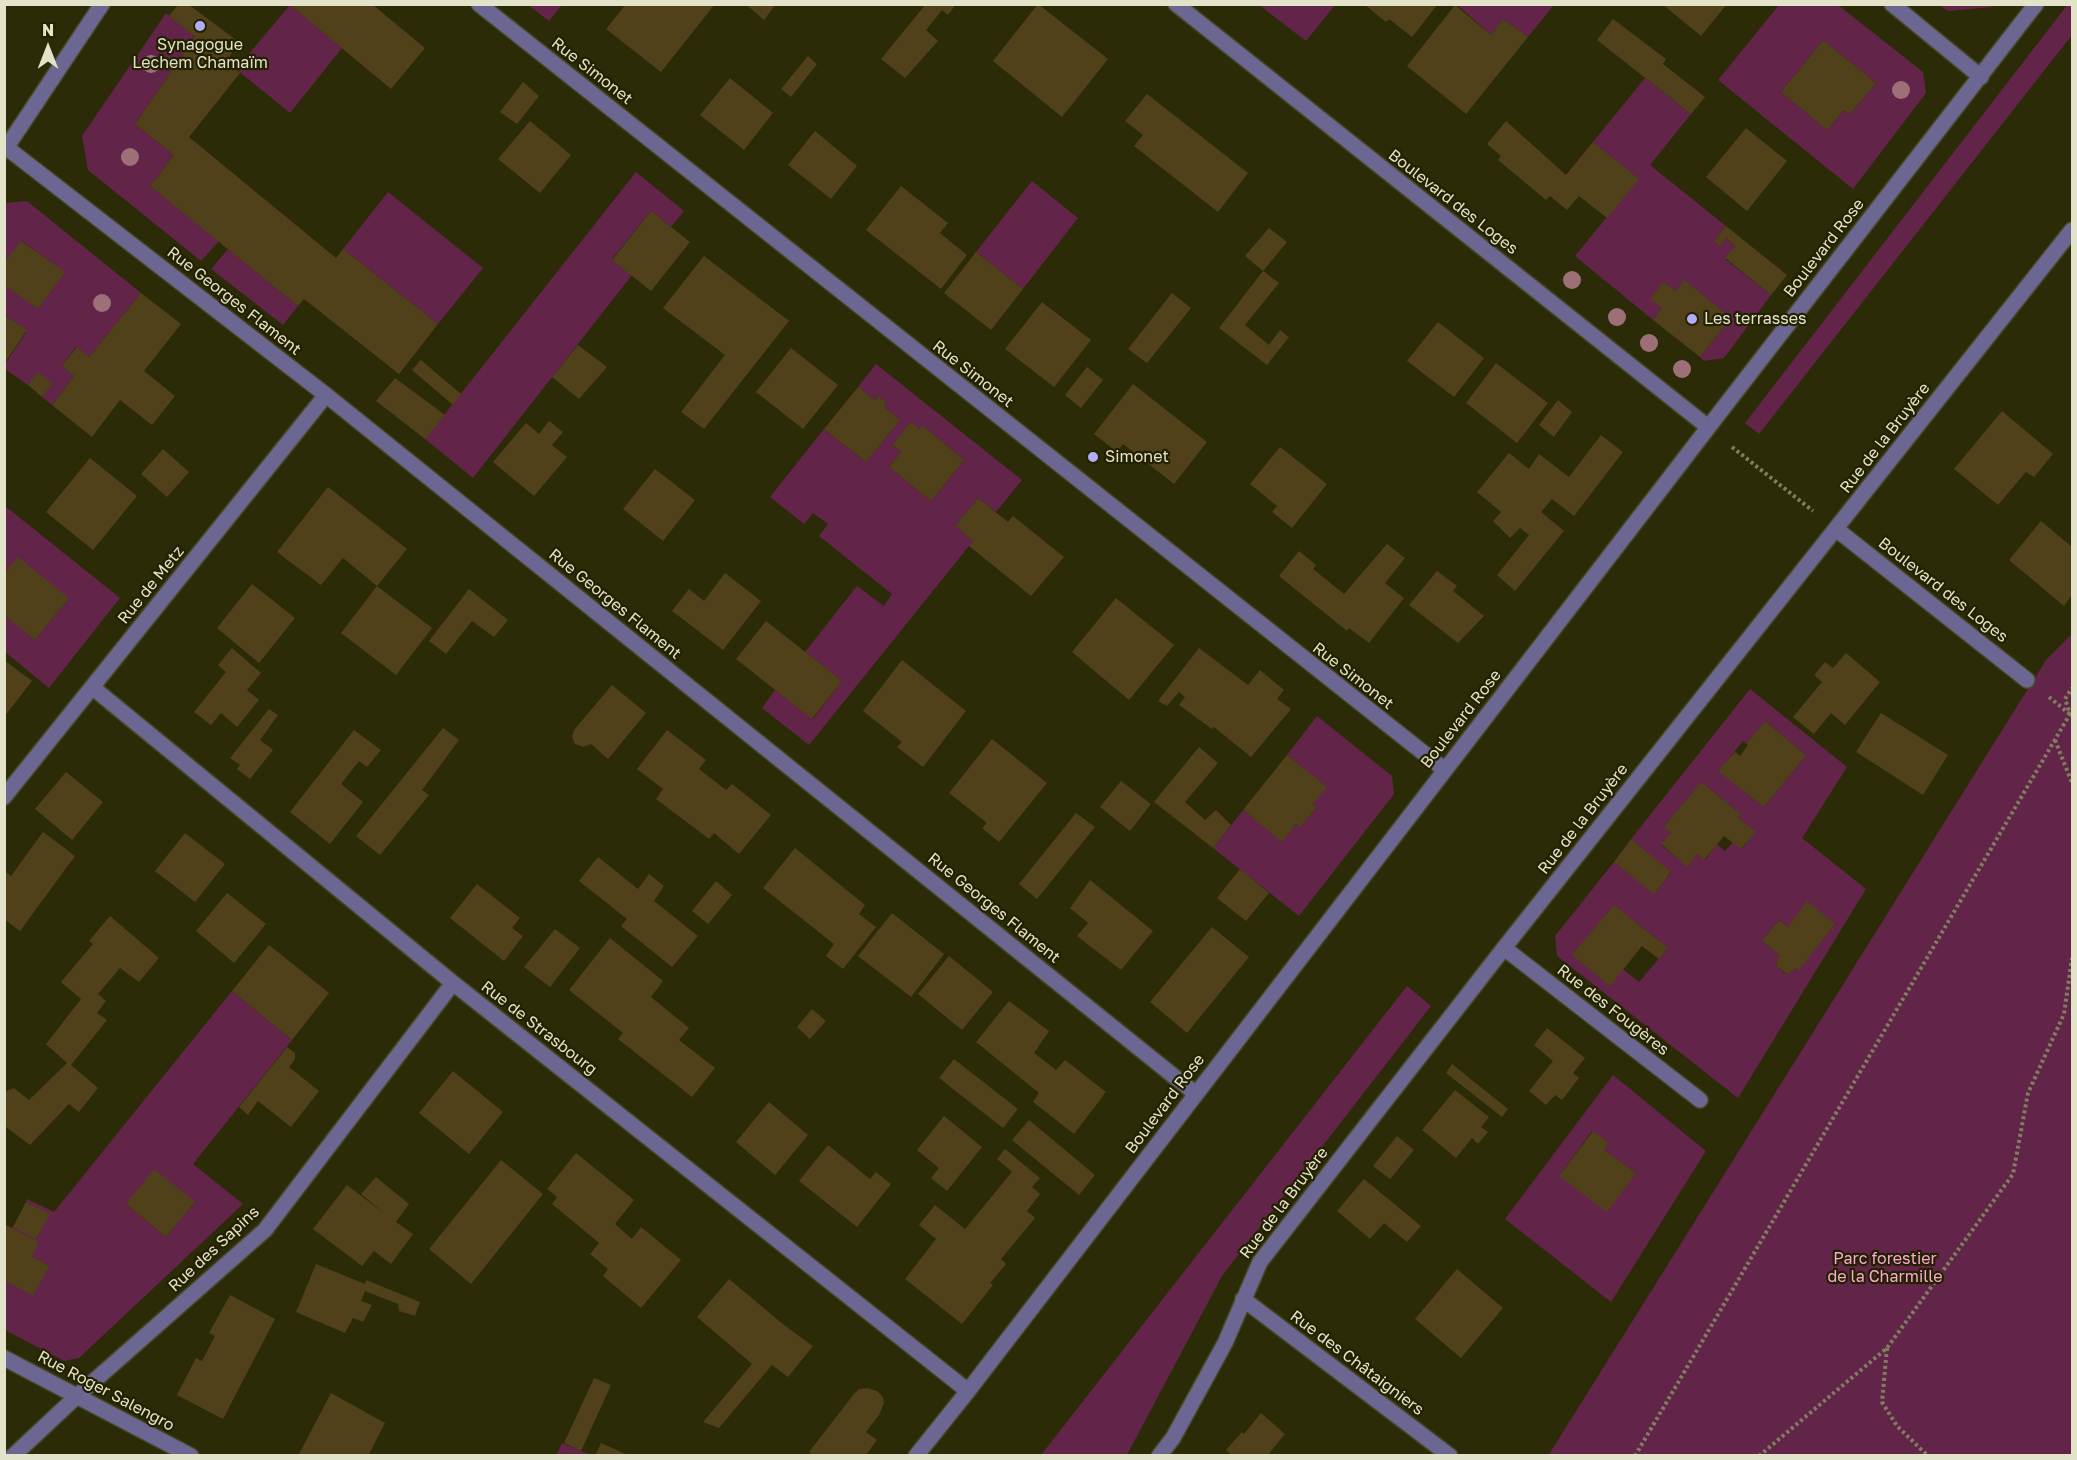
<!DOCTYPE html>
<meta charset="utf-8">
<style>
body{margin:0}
#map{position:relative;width:2077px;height:1460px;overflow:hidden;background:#2c2b07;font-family:"Golos Text",sans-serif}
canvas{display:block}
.frame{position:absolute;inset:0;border:6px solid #e3e3ca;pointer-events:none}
.north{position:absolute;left:18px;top:18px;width:60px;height:60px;-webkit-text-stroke:4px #232100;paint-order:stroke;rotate:0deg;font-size:16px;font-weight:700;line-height:24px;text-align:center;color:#e3e3ca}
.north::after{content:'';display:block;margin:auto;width:21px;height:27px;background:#e3e3ca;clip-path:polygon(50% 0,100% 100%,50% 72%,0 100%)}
</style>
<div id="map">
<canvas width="2077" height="1460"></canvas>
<div class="frame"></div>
<div class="north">N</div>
</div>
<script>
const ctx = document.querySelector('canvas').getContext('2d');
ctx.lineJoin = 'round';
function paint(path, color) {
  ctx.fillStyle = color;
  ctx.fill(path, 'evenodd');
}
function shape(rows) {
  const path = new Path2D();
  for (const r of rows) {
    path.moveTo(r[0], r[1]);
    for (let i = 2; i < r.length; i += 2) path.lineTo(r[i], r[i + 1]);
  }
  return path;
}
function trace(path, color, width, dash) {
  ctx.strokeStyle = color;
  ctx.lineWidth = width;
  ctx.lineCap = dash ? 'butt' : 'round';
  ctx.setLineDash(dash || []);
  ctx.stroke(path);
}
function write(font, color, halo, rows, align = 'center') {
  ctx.font = font + ' "Golos Text",sans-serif';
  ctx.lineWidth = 4.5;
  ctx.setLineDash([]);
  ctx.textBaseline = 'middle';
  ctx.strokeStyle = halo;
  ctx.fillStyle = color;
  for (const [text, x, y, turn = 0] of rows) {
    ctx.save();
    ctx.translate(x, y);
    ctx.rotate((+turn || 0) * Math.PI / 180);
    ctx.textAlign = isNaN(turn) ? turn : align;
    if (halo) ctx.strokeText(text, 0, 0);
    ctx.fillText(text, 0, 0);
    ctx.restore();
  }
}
paint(shape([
 [1456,4,1554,5,1528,37,1503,19,1491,35],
 [2068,4,2072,5,2072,35,1759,434,1745,423],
 [290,5,342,48,290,113,236,69],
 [528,5,562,5,549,21],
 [1259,5,1335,5,1306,41],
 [1779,5,1838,5,1923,72,1926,93,1853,189,1718,80],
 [1823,40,1876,83,1850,114,1844,110,1827,130,1781,92],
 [1939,5,1995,5,1992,7,1948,11],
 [166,13,195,37,135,124,174,155,150,186,219,241,201,261,88,170,82,136],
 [1645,78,1691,114,1650,165,1726,226,1714,241,1720,245,1726,238,1735,246,1725,259,1771,295,1724,358,1704,361,1700,357,1731,318,1684,281,1676,291,1663,282,1651,299,1662,308,1653,320,1575,256,1638,179,1593,142],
 [636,172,684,211,671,227,651,211,612,259,632,275,473,478,425,439],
 [1032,181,1078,218,1023,289,976,252],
 [388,192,483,268,438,324,343,249],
 [27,201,141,293,89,357,76,347,62,366,74,376,52,405,42,397,53,384,28,385,5,369,5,364,27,331,5,315,5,285,64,272,22,241,5,263,5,205,6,203],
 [228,249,298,306,283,325,211,269],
 [876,364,1022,480,996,512,978,498,955,526,973,541,809,745,762,708,775,690,813,719,842,681,805,652,857,586,884,606,892,594,819,536,828,524,813,513,804,524,770,497,824,429,866,462,900,420,884,407,887,402,878,396,875,400,858,387],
 [911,423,919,429,923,426,964,460,931,501,889,467,901,452,892,445],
 [5,506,120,598,49,688,5,652,5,615,35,640,69,598,5,574],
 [2072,634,2072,1455,1548,1456,2046,660],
 [1750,689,1847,767,1802,838,1866,889,1738,1098,1557,956,1555,936,1614,862,1654,893,1671,873,1631,839],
 [1765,721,1806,755,1764,807,1719,771,1743,741,1746,744],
 [1701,782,1741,814,1738,818,1755,832,1742,849,1733,842,1725,851,1717,844,1705,860,1697,854,1687,866,1661,845,1671,833,1665,827],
 [1807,902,1835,924,1798,970,1796,968,1786,974,1776,966,1779,955,1762,941,1779,920,1788,927],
 [1614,905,1668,948,1639,982,1623,969,1573,955],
 [1317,716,1392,776,1394,794,1299,916,1213,848,1243,810,1282,841,1296,824,1300,827,1317,807,1313,804,1326,787,1287,755],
 [1407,986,1431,1006,1222,1276,1127,1455,1041,1455],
 [232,991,292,1040,193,1164,243,1204,79,1358,64,1361,5,1330,4,1280,49,1266,32,1256,11,1228,13,1227,37,1238,49,1214,26,1202,27,1199,54,1212],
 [195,1202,166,1237,126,1204],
 [1613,1075,1706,1151,1611,1302,1505,1219],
 [1592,1131,1609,1143,1604,1150,1636,1173,1559,1176],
 [562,1443,591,1455,556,1456]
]), '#622448');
paint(shape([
 [626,4,715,4,661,72,606,29],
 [749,4,776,4,764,20,748,6],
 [926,4,956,4,948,15,942,10,926,30,938,41,905,78,881,59],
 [1038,4,1108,59,1062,117,993,61],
 [1364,4,1438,4,1412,37,1389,19,1386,22],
 [1662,4,1727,4,1701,36],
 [178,5,189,5,239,42,226,62,240,73,189,137,336,258,343,249,438,324,399,374,304,299,298,306,150,186,174,155,135,124,195,37,169,16],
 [290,5,373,5,425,48,391,89],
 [1455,5,1491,35,1503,19,1528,37,1466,114,1407,66],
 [1613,19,1666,59,1663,64,1705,97,1691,114,1597,40],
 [1823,40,1876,83,1850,114,1844,110,1827,130,1781,92],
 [808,56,817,64,791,97,781,89],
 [730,78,773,113,744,150,700,115],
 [523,82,539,96,517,124,500,112],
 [1147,94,1248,173,1218,212,1134,146,1143,135,1125,121],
 [530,121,571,155,540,193,498,159],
 [1506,121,1566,175,1593,142,1639,179,1607,218,1579,196,1567,210,1550,196,1546,200,1498,160,1501,156,1487,144],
 [1746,128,1787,161,1747,211,1706,177],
 [815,131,857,166,831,199,788,165],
 [901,186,948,223,940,233,967,255,941,289,866,230],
 [651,211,690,242,651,291,612,260],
 [1726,226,1787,275,1771,295,1725,258,1735,246,1726,238,1720,246,1714,241],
 [1269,228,1287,242,1263,271,1245,256],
 [21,241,65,272,38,309,4,285,4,263],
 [976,252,1023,289,991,330,944,293],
 [704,256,789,321,704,429,681,412,725,355,663,308],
 [1263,271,1279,283,1245,325,1269,345,1280,330,1289,337,1267,365,1219,328],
 [1684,280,1731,318,1700,357,1653,320,1662,308,1650,299,1663,282,1676,291],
 [141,293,181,324,144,371,175,396,152,425,120,400,92,437,52,405,74,376,62,366,77,347,89,357],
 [1172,293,1191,308,1147,363,1128,349],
 [1042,302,1091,340,1054,387,1005,349],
 [4,315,27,330,4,364],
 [1438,322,1484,358,1454,397,1407,361],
 [578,345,607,367,579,399,552,377],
 [791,348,838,385,803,429,756,392],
 [421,360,461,394,453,405,412,370],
 [1496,363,1548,403,1517,443,1466,403],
 [1087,367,1103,380,1081,408,1065,395],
 [38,372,53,384,42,397,28,385],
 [395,378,445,415,425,439,376,401],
 [1133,384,1207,442,1174,484,1123,444,1117,452,1094,434],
 [858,387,875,400,878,396,887,402,884,407,900,420,866,462,824,429],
 [1558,400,1572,412,1554,437,1539,425],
 [2002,411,2053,454,2034,477,2026,472,1998,505,1954,469],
 [549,421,563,432,552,445,567,457,534,496,493,462,526,423,539,434],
 [911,422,919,429,923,426,964,460,931,501,889,467,901,452,892,445],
 [1601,435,1623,452,1574,516,1552,499,1541,512,1564,531,1515,591,1497,575,1529,535,1520,528,1510,538,1493,521,1501,512,1477,492,1509,453,1529,469,1539,454,1569,477],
 [1280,447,1327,484,1292,528,1272,512,1277,506,1250,484],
 [163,449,189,472,167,497,141,474],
 [90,458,137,496,93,550,46,512],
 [655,469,695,500,663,541,623,509],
 [328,487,407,549,377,586,343,558,321,585,277,552],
 [978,498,1008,522,1013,516,1064,557,1031,596,969,546,973,541,955,526],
 [2041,521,2072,547,2072,595,2064,606,2009,560],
 [1387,544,1405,558,1385,583,1404,598,1369,643,1349,628,1347,631,1279,576,1299,551,1316,565,1313,569,1344,594],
 [18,557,69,598,35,640,4,615,4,574],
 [1437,571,1457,586,1453,591,1484,616,1458,643,1409,605],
 [725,573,761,601,723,650,672,611,689,589,704,601],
 [252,584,295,618,259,663,217,628],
 [377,586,432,628,396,675,341,633],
 [469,589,508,620,494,637,472,621,446,654,429,641],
 [1116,598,1174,645,1129,700,1072,652],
 [766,621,842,681,812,719,736,659],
 [232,648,261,673,247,690,259,700,237,727,221,713,211,725,194,712,226,672,218,665],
 [1199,648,1248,685,1260,670,1284,690,1277,699,1291,709,1251,757,1214,727,1212,729,1179,705,1185,697,1179,692,1167,706,1158,701],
 [1846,653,1880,682,1845,725,1831,713,1814,734,1793,717,1822,682,1814,675,1825,662,1833,668],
 [4,660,32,681,4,717],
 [902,660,966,711,923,767,897,747,902,742,863,711],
 [612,685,646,713,608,759,591,744,583,747,575,744,572,737,574,730],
 [269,709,278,715,260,740,273,750,250,779,237,769,240,765,230,758],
 [1881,713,1948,755,1923,795,1856,752],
 [1765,721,1806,755,1764,807,1718,771,1735,752,1740,756,1748,745,1746,744],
 [443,728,459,740,422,790,429,795,380,855,356,836],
 [354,730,381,750,367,767,359,761,341,784,363,802,330,844,290,812],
 [667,730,706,760,699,769,726,790,732,784,771,815,739,854,714,833,709,839,656,799,663,789,637,769],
 [992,739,1047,783,999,842,982,828,987,823,949,793],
 [1199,747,1218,763,1185,802,1205,820,1216,810,1231,825,1213,848,1154,802],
 [1287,755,1327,787,1313,804,1317,807,1300,827,1296,824,1282,842,1243,810],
 [66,772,103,802,72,840,35,809],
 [1121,781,1151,804,1130,831,1100,807],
 [1701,782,1741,814,1738,818,1756,832,1741,849,1724,836,1704,860,1697,854,1687,867,1661,844,1671,833,1664,827],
 [1076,813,1095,827,1037,899,1019,884],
 [43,832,75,856,20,931,4,919,4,871,11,876],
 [185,833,225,864,195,902,155,871],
 [1631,839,1671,872,1654,894,1614,862],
 [795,848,865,905,859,914,876,927,843,969,826,956,834,944,763,888],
 [598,857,638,889,649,874,664,886,654,901,698,936,672,967,621,926,627,919,579,881],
 [1240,869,1269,893,1246,921,1217,898],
 [1090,880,1153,931,1121,970,1077,936,1088,923,1070,908],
 [716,881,732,895,708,924,692,911],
 [477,884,520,918,512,928,523,936,504,961,450,918],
 [227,893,266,924,234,963,196,931],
 [1807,901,1835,924,1798,971,1796,968,1787,974,1776,966,1779,955,1762,941,1779,920,1788,927],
 [1614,905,1668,948,1659,959,1642,946,1610,986,1572,955],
 [892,913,944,954,911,997,858,956],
 [110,916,159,958,139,982,120,968,98,994,106,1001,97,1013,107,1020,71,1065,98,1088,79,1112,69,1104,30,1145,6,1127,4,1130,4,1092,14,1088,29,1100,67,1063,46,1044,81,999,61,982,93,944,89,941],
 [1212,927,1249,957,1187,1033,1150,1002],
 [555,929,580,948,550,987,524,967],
 [610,938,663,981,651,997,689,1028,679,1040,715,1068,692,1097,618,1039,623,1033,569,990],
 [269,945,329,993,292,1040,232,991],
 [949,956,993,992,962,1030,918,994],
 [1009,1001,1049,1031,1034,1053,1056,1070,1065,1060,1106,1092,1074,1134,1033,1102,1039,1093,976,1042],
 [812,1009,826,1021,810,1039,797,1027],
 [1547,1028,1585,1058,1573,1073,1579,1078,1562,1100,1555,1095,1546,1105,1529,1091,1553,1061,1534,1045],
 [287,1047,295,1053,295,1059,289,1067,319,1091,291,1127,258,1101,248,1115,239,1107],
 [954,1059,1018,1109,1003,1128,939,1078],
 [1452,1064,1508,1109,1502,1117,1446,1073],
 [453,1071,503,1112,469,1154,419,1113],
 [1455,1090,1489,1117,1481,1127,1488,1132,1478,1144,1472,1138,1456,1158,1422,1130],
 [769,1102,808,1135,775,1175,736,1142],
 [944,1116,982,1147,947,1191,931,1178,939,1168,917,1150],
 [1029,1120,1095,1175,1079,1195,1012,1140],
 [1593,1131,1609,1143,1604,1150,1636,1173,1607,1212,1559,1176],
 [1397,1136,1414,1150,1390,1179,1373,1166],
 [828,1145,870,1179,876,1172,891,1184,857,1227,799,1181],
 [1005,1149,1040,1178,1032,1187,1040,1194,1027,1211,1035,1218,1001,1259,1006,1264,990,1283,993,1285,962,1324,905,1279,936,1239,919,1225,935,1205,965,1229,1012,1172,997,1159],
 [576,1153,634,1200,615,1224,632,1239,641,1227,681,1260,641,1308,603,1276,608,1269,590,1254,599,1243,552,1204,557,1197,547,1189],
 [501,1160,543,1194,471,1284,429,1249],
 [154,1169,195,1202,166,1237,126,1204],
 [376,1177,409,1204,396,1222,413,1234,391,1264,374,1251,362,1266,313,1229,347,1185,385,1214,361,1194],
 [1364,1179,1421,1226,1407,1242,1384,1223,1370,1239,1337,1211],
 [26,1202,50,1214,36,1239,13,1227],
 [4,1224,39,1242,32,1256,49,1266,33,1296,4,1280],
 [316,1264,365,1284,366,1280,420,1302,415,1316,399,1311,398,1304,365,1291,361,1301,372,1305,363,1322,353,1318,345,1333,296,1312],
 [1457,1269,1503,1308,1461,1358,1415,1319],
 [729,1279,784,1325,813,1346,788,1377,772,1365,719,1428,703,1422,752,1364,697,1317],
 [230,1295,275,1319,223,1419,177,1395,196,1358,202,1361,215,1336,209,1333],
 [594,1378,611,1385,581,1451,564,1443],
 [867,1388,877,1391,883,1397,884,1403,879,1415,866,1432,877,1440,865,1456,814,1456,809,1452,854,1394,859,1389],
 [331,1393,385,1423,368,1456,298,1456],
 [1261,1413,1285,1434,1267,1456,1233,1456,1226,1450,1242,1432,1244,1434],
 [601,1443,630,1456,595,1456]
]), '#50411a');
const minor = shape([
 [479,4,1445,770],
 [1176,4,1708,427],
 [1892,4,1981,77],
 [7,148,326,395,1196,1094],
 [4,151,102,4],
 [1836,529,2027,680],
 [92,687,453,983,968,1391],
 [4,797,326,395],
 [1504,948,1700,1100],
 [1243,1299,1450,1456],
 [4,1358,191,1456],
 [13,1456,77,1396,265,1230,453,983],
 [916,1456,968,1391,1724,407,2036,4],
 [1159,1456,1173,1438,1225,1343,1260,1262,1504,948,2072,230]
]);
trace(minor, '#494826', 18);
trace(shape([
 [1732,447,1813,511],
 [2049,697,2072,716],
 [2055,740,2072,783],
 [1887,1348,1882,1402,1897,1426,1928,1456],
 [1635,1456,2070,714,2065,699,2072,688],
 [1759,1456,1887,1348,2013,1174,2028,1093,2064,1014,2072,958]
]), '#7f7e5f', 4, [3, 3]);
trace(minor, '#6b6792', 15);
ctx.fillStyle = '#9d7077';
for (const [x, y] of [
 [151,64],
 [1901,90],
 [130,157],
 [1572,280],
 [102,303],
 [1617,317],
 [1649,343],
 [1682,369]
]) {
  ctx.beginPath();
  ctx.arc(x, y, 9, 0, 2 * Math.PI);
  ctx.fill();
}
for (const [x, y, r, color] of [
 [200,26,6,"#b3adf9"],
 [1692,319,6,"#b3adf9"],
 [1093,457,6,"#b3adf9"]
]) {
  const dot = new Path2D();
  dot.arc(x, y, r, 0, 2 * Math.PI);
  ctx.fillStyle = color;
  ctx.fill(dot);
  trace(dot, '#232100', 2);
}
write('16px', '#e3e3ca', '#232100', [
 ["Synagogue",200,45,"center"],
 ["Lechem Chamaïm",200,63,"center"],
 ["Les terrasses",1704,319],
 ["Simonet",1105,457]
], 'left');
write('16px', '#e3e3ca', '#232100', [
 ["Rue Simonet",592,71,38],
 ["Boulevard des Loges",1453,202,38],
 ["Boulevard Rose",1824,248,-52],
 ["Rue Georges Flament",234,301,38],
 ["Rue Simonet",973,374,38],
 ["Rue de la Bruyère",1885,438,-52],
 ["Rue de Metz",151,585,-51],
 ["Boulevard des Loges",1943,590,38],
 ["Rue Georges Flament",615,604,39],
 ["Rue Simonet",1353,676,38],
 ["Boulevard Rose",1461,719,-52],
 ["Rue de la Bruyère",1583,819,-52],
 ["Rue Georges Flament",994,908,39],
 ["Rue des Fougères",1613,1010,38],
 ["Rue de Strasbourg",539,1028,38],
 ["Boulevard Rose",1165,1104,-53],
 ["Rue de la Bruyère",1284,1203,-53],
 ["Rue des Sapins",214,1249,-43],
 ["Rue des Châtaigniers",1357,1363,37],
 ["Rue Roger Salengro",106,1391,28]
]);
write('16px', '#f9a9d2', '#232100', [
 ["Parc forestier",1885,1259],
 ["de la Charmille",1885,1277]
]);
</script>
